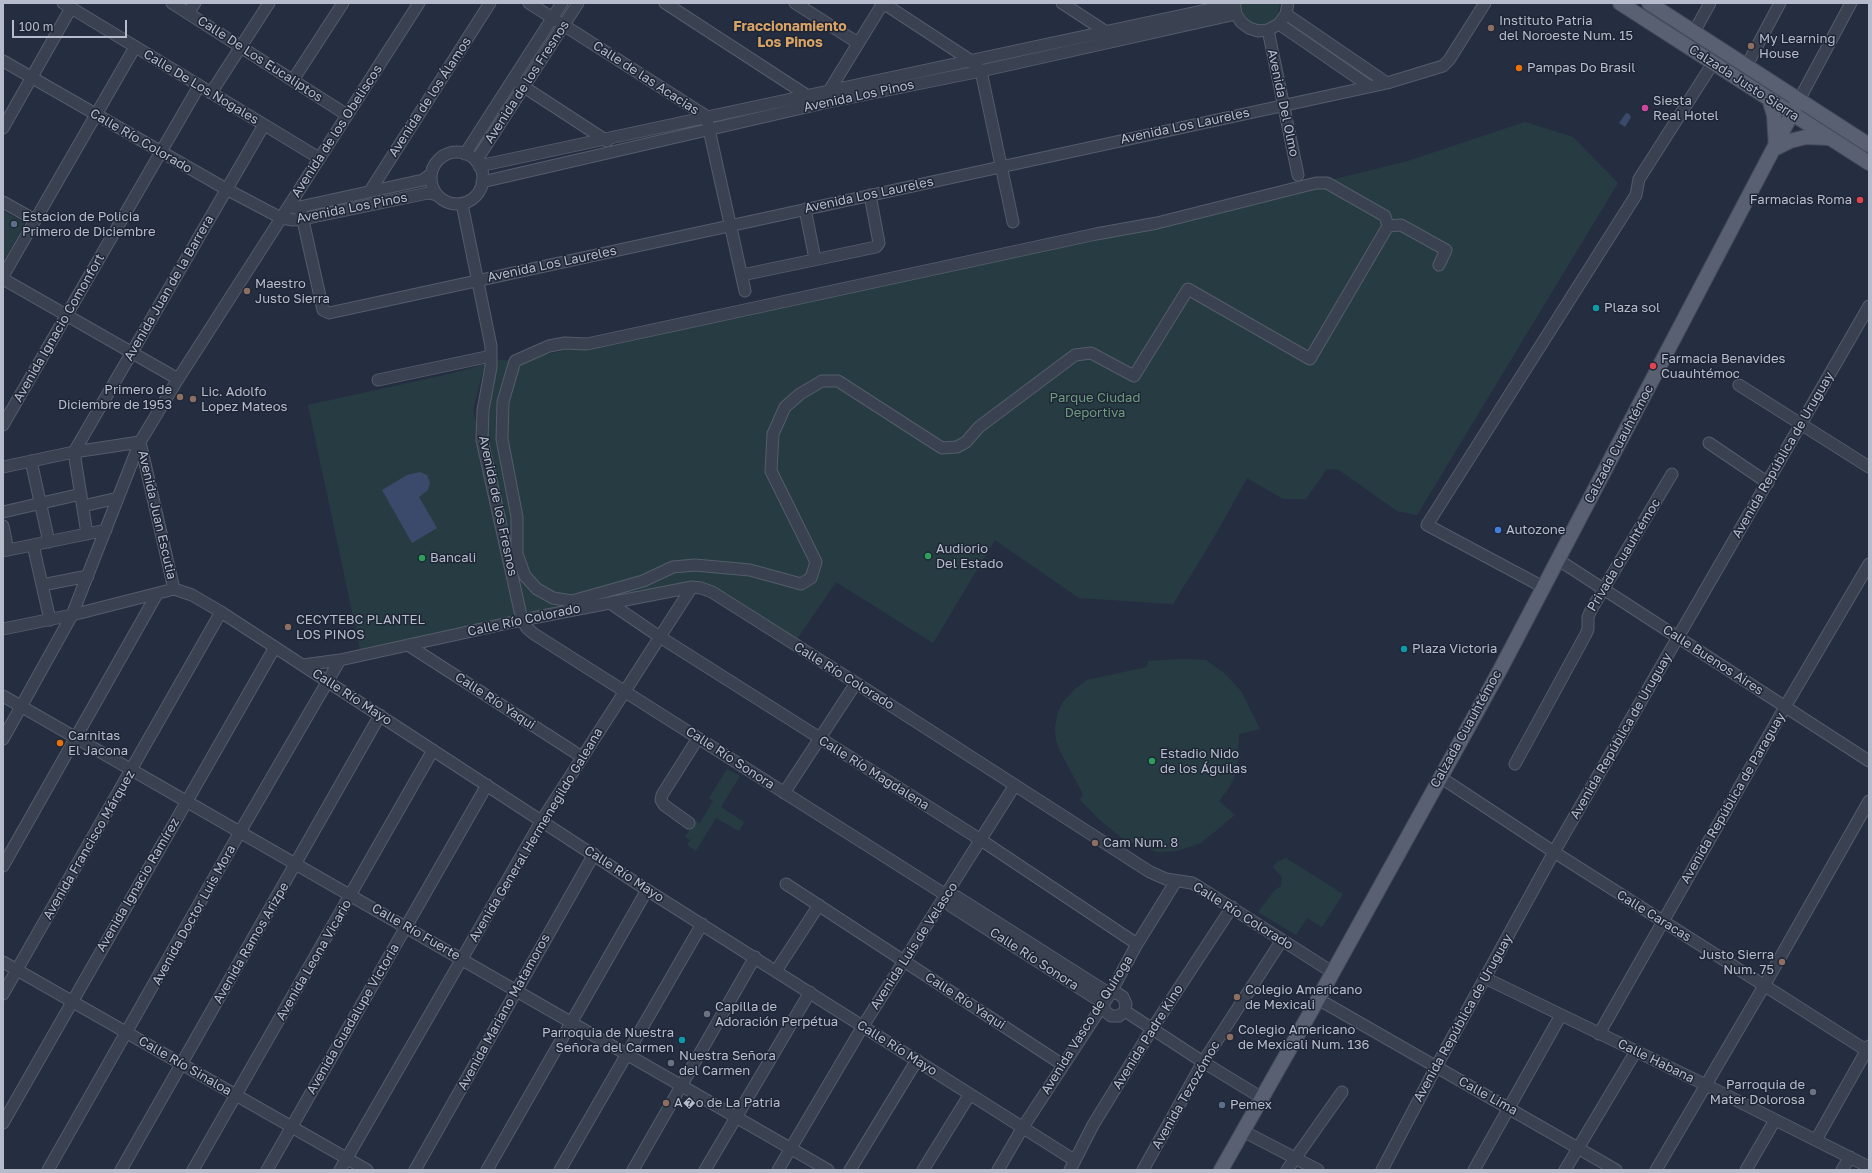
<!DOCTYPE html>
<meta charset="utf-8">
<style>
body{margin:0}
#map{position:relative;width:1872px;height:1173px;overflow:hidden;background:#252e41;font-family:"Golos Text",sans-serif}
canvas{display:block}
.frame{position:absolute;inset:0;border:4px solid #b6bccb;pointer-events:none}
.scale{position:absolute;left:12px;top:20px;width:115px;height:18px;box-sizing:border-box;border:2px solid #b6bccb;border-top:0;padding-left:5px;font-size:12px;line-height:14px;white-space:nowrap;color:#b6bccb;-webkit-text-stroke:3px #1e2636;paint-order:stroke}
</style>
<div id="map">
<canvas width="1872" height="1173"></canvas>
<div class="frame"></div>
<div class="scale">100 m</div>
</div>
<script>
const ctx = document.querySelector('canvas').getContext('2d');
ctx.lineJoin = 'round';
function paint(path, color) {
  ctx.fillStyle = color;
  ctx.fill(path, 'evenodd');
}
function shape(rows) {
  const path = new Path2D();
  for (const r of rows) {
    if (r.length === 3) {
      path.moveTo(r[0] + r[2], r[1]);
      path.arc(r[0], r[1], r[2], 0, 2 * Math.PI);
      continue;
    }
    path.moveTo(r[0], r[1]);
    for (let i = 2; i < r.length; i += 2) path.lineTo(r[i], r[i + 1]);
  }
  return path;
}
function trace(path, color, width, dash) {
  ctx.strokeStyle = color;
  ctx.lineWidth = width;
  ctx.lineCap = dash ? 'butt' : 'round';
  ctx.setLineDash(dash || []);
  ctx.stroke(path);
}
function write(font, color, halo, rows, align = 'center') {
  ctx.font = font + ' "Golos Text",sans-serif';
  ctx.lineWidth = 3;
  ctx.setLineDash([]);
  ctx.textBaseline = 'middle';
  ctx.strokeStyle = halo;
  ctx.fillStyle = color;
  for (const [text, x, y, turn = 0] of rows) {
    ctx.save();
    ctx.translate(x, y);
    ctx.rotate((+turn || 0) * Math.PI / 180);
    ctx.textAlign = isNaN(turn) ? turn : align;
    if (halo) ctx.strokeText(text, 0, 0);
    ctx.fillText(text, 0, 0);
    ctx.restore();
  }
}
paint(shape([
 [1236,3,1280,3,1278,14,1273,21,1263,27,1245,23],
 [1525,122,1573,137,1618,183,1417,515,1397,511,1339,470,1327,469,1306,499,1283,499,1247,478,1216,534,1173,604,1079,598,995,540,933,643,836,582,795,642,695,584,515,617,360,649,308,405,458,372,485,364,485,359,515,361,1157,223,1408,161],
 [484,366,484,367,476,422,473,411],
 [3,211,25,223,3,262],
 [1182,659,1206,660,1224,673,1241,691,1260,729,1239,734,1237,771,1229,788,1219,801,1235,815,1201,843,1177,851,1157,852,1123,839,1101,821,1080,800,1083,794,1060,751,1056,740,1055,727,1058,712,1063,702,1074,690,1087,680,1147,667,1148,661],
 [727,769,740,776,721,807,744,822,739,831,716,818,696,851,687,845,690,840,685,837,695,821,700,823,713,801,709,798],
 [1286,858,1343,894,1322,927,1307,918,1296,935,1258,912,1275,890,1281,886,1282,877,1273,867,1277,862]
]), '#273c42');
paint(shape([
 [1626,113,1629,114,1631,117,1625,127,1619,123],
 [420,472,427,475,430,483,428,490,419,497,437,528,412,543,382,490,407,475]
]), '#3b4a6a');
const minor = shape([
 [63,3,319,158],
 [172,3,347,115],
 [529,3,706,116,745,291],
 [665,3,808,96,809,100],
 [795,3,858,43],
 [883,3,970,60,981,71,1013,222],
 [1062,3,1111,35],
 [1235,8,1236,14,1241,22,1249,28,1258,31,1268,30,1279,24,1286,14,1288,3],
 [188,13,195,3],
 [1286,14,1387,83],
 [1279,24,1369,86],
 [1268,30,1298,175],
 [1694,32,1710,3],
 [3,61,226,189,281,218,293,220,303,219,428,193,437,195],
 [1747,65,1780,3],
 [293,80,343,3],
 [518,83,607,141],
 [211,93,269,3],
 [828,95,829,91,883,3],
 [1799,100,1851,3],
 [3,128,71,8],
 [457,178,26],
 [465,154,562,3],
 [476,161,578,3],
 [479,166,1235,4],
 [482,182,828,102,981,71,1236,14],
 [1316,183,1327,183,1385,216,1388,226,1310,359,1188,289,1134,376,1091,353,1075,355,979,427,966,442,957,447,942,448,838,381,822,381,800,394,785,407,773,434,771,471,816,562,811,578,801,584,750,570,695,565,673,567,643,581,572,601,553,598,537,589,525,576,517,554,517,517,502,439,503,402,515,361,549,346,565,343,587,344,680,324,1096,234,1157,223,1316,183],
 [370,191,490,3],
 [3,202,35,220],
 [462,204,491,346,491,367,483,410,482,440,522,620,527,628,534,634,941,892,957,897,1110,994,1117,993,1123,997,1126,1004,1125,1011,1119,1016,1111,1016,1105,1011,1103,1003,951,906,941,892],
 [300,207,323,310,329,313,1387,83,1443,66,1449,60,1485,3],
 [295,208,423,180,431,174],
 [805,209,815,259],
 [1388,226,1401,225,1446,250,1439,265],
 [742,275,876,247,879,243,870,195],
 [3,276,135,47],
 [3,279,178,379],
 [378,380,491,356],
 [1739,385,1869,467],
 [3,425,199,86],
 [140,442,174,589],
 [1709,443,1768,483],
 [31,461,49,542],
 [3,467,74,452,140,442],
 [83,506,118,498],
 [3,512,81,494],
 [3,526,8,550],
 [87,534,74,452,264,125],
 [33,545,50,620],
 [3,551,106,530],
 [1557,559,1869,761],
 [42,585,88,576],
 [1543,587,1427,525,1636,195,1639,179,1713,63],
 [174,589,192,595,221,612,647,890,1074,1160],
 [610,603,660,637,981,840,1137,944],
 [3,629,72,615,174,589],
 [408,645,582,757],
 [303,665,340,660,522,620,692,587,701,588,712,592,856,683,1150,872,1166,879,1192,883,1199,887,1332,972],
 [3,696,828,1170],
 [3,739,72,615,140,442,178,379,419,3],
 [1515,764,1586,634,1588,629,1588,617,1591,610,1672,474],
 [1440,777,1554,852,1869,1052],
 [784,793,856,683],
 [689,823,664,805,661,800,662,795,698,738],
 [3,866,157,594],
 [786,884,1063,1065],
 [3,962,367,1170],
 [776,971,819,905],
 [1485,978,1706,1085,1869,1167],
 [3,994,221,612],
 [1318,999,1616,1170],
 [1125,1011,1203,1062,1262,1098],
 [1599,1034,1785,707,1869,564],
 [3,1123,275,647],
 [1243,1131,1318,1170],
 [1816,1140,1869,1046],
 [48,1170,240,832,340,660],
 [121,1170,380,715],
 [193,1170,433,750],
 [267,1170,487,785],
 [340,1170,542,820,692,587],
 [415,1170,594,854],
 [487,1170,647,890],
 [560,1170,702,924],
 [633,1170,755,957],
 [705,1170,810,992],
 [778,1170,863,1026,1015,785],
 [850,1170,917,1060],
 [923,1170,970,1094],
 [998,1170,1023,1127,1110,994,1137,944,1176,881],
 [1070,1170,1093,1125,1152,1029,1232,907],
 [1143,1170,1203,1062,1282,940],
 [1287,1170,1342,1092],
 [1382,1170,1436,1067,1554,852,1869,306],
 [1474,1170,1561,1015],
 [1565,1170,1636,1051],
 [1656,1170,1764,986,1869,801],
 [1746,1170,1775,1120],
 [1842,1170,1850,1157]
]);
const major = shape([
 [1620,3,1869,163],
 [1649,3,1869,145],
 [1769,99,1774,115,1776,148,1790,141,1806,137,1828,138],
 [1221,1170,1318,999,1500,670,1799,100]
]);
trace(minor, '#545c6b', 13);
trace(major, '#434a5a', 16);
trace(minor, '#3a4151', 11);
trace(major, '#586071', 14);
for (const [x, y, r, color] of [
 [1491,28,4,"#8d6e63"],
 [1751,46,4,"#8d6e63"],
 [1519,68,4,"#e8710a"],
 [1645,108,4,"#d1479c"],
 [1860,200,4,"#e0444e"],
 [14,224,4,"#5c6f8a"],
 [247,291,4,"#8d6e63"],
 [1596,308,4,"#0f9aa8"],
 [1653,366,4,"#e0444e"],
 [180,397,4,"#8d6e63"],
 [193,399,4,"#8d6e63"],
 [1498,530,4,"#3f7fe0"],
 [928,556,4,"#2e9e5b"],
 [422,558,4,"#2e9e5b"],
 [288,627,4,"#8d6e63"],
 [1404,649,4,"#0f9aa8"],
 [60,743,4,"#e8710a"],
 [1152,761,4,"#2e9e5b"],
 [1095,843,4,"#8d6e63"],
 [1782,962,4,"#8d6e63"],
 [1237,997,4,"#8d6e63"],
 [707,1014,4,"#6b7280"],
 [1230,1037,4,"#8d6e63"],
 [682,1040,4,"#0f9aa8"],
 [671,1063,4,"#6b7280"],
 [1813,1092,4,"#6b7280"],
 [666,1103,4,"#8d6e63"],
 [1222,1105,4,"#5c6f8a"]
]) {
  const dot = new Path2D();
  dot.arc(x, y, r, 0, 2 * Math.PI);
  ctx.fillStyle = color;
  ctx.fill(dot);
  trace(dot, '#1e2636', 1.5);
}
write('13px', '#b6bccb', '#1e2636', [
 ["Instituto Patria",1499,21],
 ["del Noroeste Num. 15",1499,36],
 ["My Learning",1759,39],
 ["House",1759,54],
 ["Pampas Do Brasil",1527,68],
 ["Siesta",1653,101],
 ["Real Hotel",1653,116],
 ["Farmacias Roma",1852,200,"right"],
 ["Estacion de Policia",22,217],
 ["Primero de Diciembre",22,232],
 ["Maestro",255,284],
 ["Justo Sierra",255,299],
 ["Plaza sol",1604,308],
 ["Farmacia Benavides",1661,359],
 ["Cuauhtémoc",1661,374],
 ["Primero de",172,390,"right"],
 ["Diciembre de 1953",172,405,"right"],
 ["Lic. Adolfo",201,392],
 ["Lopez Mateos",201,407],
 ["Autozone",1506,530],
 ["Audiorio",936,549],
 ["Del Estado",936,564],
 ["Bancali",430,558],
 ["CECYTEBC PLANTEL",296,620],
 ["LOS PINOS",296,635],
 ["Plaza Victoria",1412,649],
 ["Carnitas",68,736],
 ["El Jacona",68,751],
 ["Estadio Nido",1160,754],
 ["de los Águilas",1160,769],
 ["Cam Num. 8",1103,843],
 ["Justo Sierra",1774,955,"right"],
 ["Num. 75",1774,970,"right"],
 ["Colegio Americano",1245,990],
 ["de Mexicali",1245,1005],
 ["Capilla de",715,1007],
 ["Adoración Perpétua",715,1022],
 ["Colegio Americano",1238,1030],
 ["de Mexicali Num. 136",1238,1045],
 ["Parroquia de Nuestra",674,1033,"right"],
 ["Señora del Carmen",674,1048,"right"],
 ["Nuestra Señora",679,1056],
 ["del Carmen",679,1071],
 ["Parroquia de",1805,1085,"right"],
 ["Mater Dolorosa",1805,1100,"right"],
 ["A�o de La Patria",674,1103],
 ["Pemex",1230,1105]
], 'left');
write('13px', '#b6bccb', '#1e2636', [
 ["Calle De Los Eucaliptos",260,59,33],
 ["Calle de las Acacias",646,78,33],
 ["Avenida de los Fresnos",527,82,-57],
 ["Calzada Justo Sierra",1744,83,33],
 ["Calle De Los Nogales",201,87,31],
 ["Avenida Los Pinos",859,96,-12],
 ["Avenida de los Álamos",430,97,-57],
 ["Avenida Del Olmo",1283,103,78],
 ["Avenida Los Laureles",1185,126,-12],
 ["Avenida de los Obeliscos",337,131,-57],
 ["Calle Río Colorado",141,141,30],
 ["Avenida Los Laureles",869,195,-12],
 ["Avenida Los Pinos",352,208,-11],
 ["Avenida Los Laureles",552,264,-12],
 ["Avenida Juan de la Barrera",169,288,-60],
 ["Avenida Ignacio Comonfort",59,328,-60],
 ["Calzada Cuauhtémoc",1619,444,-62],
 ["Avenida República de Uruguay",1783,455,-60],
 ["Avenida de los Fresnos",498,506,78],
 ["Avenida Juan Escutia",157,515,77],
 ["Privada Cuauhtémoc",1624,555,-59],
 ["Calle Río Colorado",524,620,-12],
 ["Calle Buenos Aires",1713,660,33],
 ["Calle Río Colorado",844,676,32],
 ["Calle Río Mayo",352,697,33],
 ["Calle Río Yaqui",495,701,33],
 ["Calzada Cuauhtémoc",1466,729,-61],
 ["Avenida República de Uruguay",1621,736,-60],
 ["Calle Río Sonora",730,758,33],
 ["Calle Río Magdalena",874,773,32],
 ["Avenida República de Paraguay",1733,798,-60],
 ["Avenida General Hermenegildo Galeana",536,835,-59],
 ["Avenida Francisco Márquez",89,845,-60],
 ["Calle Río Mayo",624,874,33],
 ["Avenida Ignacio Ramírez",138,885,-60],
 ["Avenida Doctor Luis Mora",194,915,-61],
 ["Calle Río Colorado",1243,916,32],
 ["Calle Caracas",1654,916,32],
 ["Calle Río Fuerte",416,932,30],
 ["Avenida Ramos Arizpe",251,943,-60],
 ["Avenida Luis de Velasco",914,946,-57],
 ["Calle Río Sonora",1034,959,33],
 ["Avenida Leona Vicario",314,960,-60],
 ["Calle Río Yaqui",965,1001,33],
 ["Avenida Mariano Matamoros",504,1012,-61],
 ["Avenida República de Uruguay",1463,1018,-61],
 ["Avenida Guadalupe Victoria",353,1019,-60],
 ["Avenida Vasco de Quiroga",1087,1025,-58],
 ["Avenida Padre Kino",1148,1037,-58],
 ["Calle Río Mayo",897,1048,32],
 ["Calle Habana",1656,1061,26],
 ["Calle Río Sinaloa",185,1066,30],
 ["Avenida Tezozómoc",1186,1095,-60],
 ["Calle Lima",1488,1096,29]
]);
write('13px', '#6d9c7d', '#1e2636', [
 ["Parque Ciudad",1095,398],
 ["Deportiva",1095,413]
]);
write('bold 14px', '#d7a366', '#1e2636', [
 ["Fraccionamiento",790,27],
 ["Los Pinos",790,43]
]);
</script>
